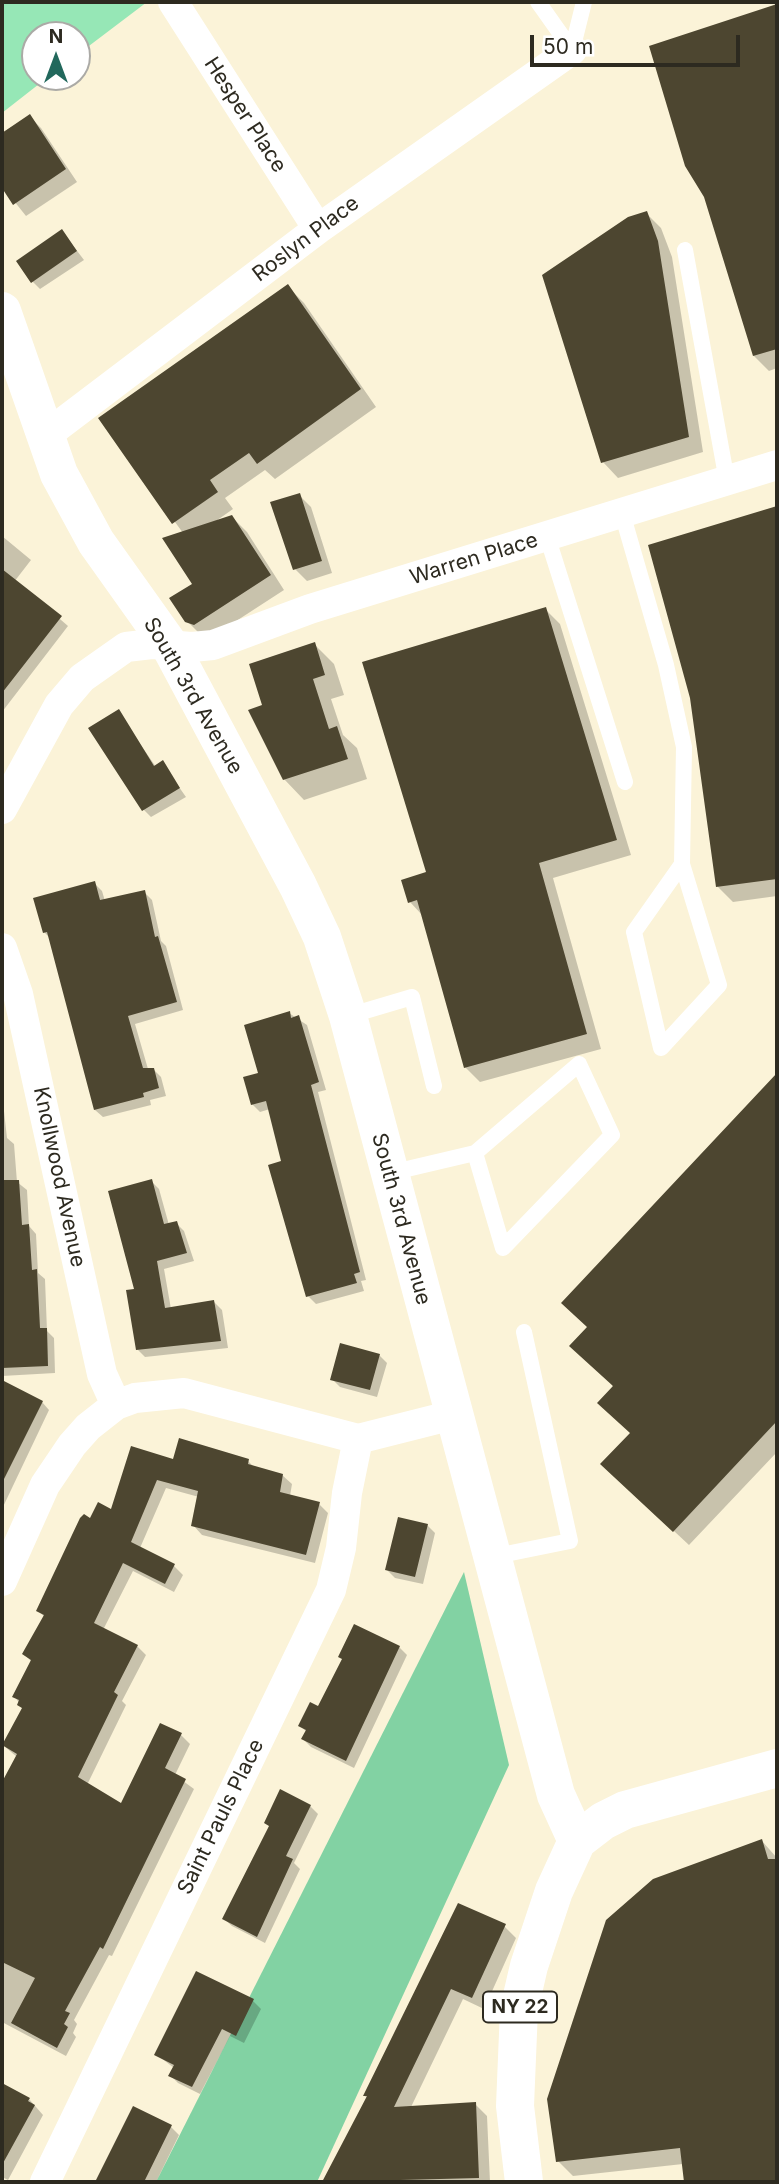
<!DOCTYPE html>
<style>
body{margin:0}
#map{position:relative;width:779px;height:2184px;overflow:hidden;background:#fbf3d8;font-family:Inter,sans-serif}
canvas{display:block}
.frame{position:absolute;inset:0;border:4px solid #2d2a20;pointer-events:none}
.north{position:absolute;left:21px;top:21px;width:70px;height:70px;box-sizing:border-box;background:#fff;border:2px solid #abaaa6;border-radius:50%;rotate:0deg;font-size:19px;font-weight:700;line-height:28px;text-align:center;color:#2d2a20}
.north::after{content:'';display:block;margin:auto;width:24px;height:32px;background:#22685c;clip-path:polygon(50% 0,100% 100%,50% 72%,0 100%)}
.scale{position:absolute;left:530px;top:35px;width:210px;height:32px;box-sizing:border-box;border:4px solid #2d2a20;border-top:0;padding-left:9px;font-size:21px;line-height:24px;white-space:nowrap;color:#2d2a20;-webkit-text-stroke:5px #fff;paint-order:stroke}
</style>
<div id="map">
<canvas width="779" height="2184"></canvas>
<div class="frame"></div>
<div class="north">N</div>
<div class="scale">50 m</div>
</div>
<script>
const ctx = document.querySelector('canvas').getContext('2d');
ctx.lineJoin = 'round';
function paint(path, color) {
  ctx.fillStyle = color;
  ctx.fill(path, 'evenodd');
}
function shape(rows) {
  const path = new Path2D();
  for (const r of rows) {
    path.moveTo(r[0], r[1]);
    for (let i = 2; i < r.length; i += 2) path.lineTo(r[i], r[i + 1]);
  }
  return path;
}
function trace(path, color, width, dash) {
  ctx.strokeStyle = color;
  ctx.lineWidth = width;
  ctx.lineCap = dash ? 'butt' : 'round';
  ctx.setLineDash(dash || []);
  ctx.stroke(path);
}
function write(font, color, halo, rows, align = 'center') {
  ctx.font = font + ' Inter,sans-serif';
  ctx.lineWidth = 7;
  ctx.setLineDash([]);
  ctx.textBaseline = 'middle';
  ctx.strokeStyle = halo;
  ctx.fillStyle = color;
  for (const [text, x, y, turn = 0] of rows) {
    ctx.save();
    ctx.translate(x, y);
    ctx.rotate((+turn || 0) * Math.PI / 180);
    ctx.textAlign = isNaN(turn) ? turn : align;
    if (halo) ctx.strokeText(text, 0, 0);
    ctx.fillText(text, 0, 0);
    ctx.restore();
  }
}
paint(shape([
 [2,2,147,2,77,55,77,35,35,35,35,77,48,77,2,113]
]), '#96e7b6');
paint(shape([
 [464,1572,509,1765,317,2182,156,2182]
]), '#82d2a3');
paint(shape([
 [777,6,777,368,769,371,754,356,706,196,651,48],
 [29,116,41,128,77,182,26,216,2,186,2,133],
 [646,213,661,228,672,257,703,452,618,478,603,462,544,276],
 [62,231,84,260,40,289,32,281],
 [288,287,304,303,376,407,275,479,265,470,225,498,233,509,216,521,232,517,247,532,284,590,210,638,202,636,187,621,194,585,183,533,100,419],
 [299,495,311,507,332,573,307,581,295,569],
 [777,508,777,896,733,902,718,887,692,697,651,546],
 [2,536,31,560,4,595,2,593],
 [31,594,68,626,2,712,2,631],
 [545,609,560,624,631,855,553,878,601,1049,480,1082,465,1067,423,916,410,902,428,873],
 [314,644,334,664,344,695,331,699,343,735,357,748,367,779,304,800,284,779],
 [118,712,156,767,162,763,186,797,151,817,144,810],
 [94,883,102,891,105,901,144,892,152,900,161,941,166,946,183,1010,135,1024,148,1069,153,1069,161,1077,166,1096,150,1100,151,1105,103,1117,95,1110,50,938,44,932],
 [289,1013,307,1025,326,1090,318,1092,366,1280,361,1281,364,1291,316,1304,308,1296,283,1162,270,1109,260,1112,252,1104,260,1074],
 [777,1076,777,1452,689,1545,618,1479,632,1434,589,1328,563,1303],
 [2,1093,7,1138,14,1144,17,1182,27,1190,29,1226,36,1234,38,1273,45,1279,47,1331,54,1338,55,1373,2,1376],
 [151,1181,159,1189,169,1225,176,1223,184,1231,194,1261,164,1269,171,1309,214,1302,222,1310,228,1348,145,1357,137,1349,136,1291],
 [379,1355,387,1363,377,1397,340,1387,332,1379],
 [2,1382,42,1402,49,1410,2,1509],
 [175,1461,248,1461,255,1468,282,1475,292,1484,290,1496,319,1504,328,1513,315,1563,202,1535,193,1525,199,1497,166,1488,140,1548,174,1566,183,1575,174,1592,133,1571,103,1630,137,1646,146,1655,122,1701,126,1705,87,1785,122,1805,161,1725,181,1735,190,1744,175,1775,194,1789,112,1956,109,1955,74,2020,77,2024,73,2033,76,2037,66,2056,2,2022,2,1807,5,1801,2,1786,17,1757,4,1746,24,1709,14,1696,32,1662,24,1654,45,1617,38,1611,91,1520,112,1511],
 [427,1525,435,1533,423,1584,395,1578,387,1570],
 [399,1647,407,1655,354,1768,311,1747,303,1739,307,1732,300,1726],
 [310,1806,318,1814,294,1863,300,1869,265,1943,232,1926,224,1919],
 [762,1841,777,1858,777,2182,685,2182,683,2164,573,2176,558,2161],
 [458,1905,504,1926,516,1938,484,2009,463,1999,411,2107,475,2104,487,2116,490,2182,324,2182,368,2099,365,2096],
 [253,2001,261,2009,244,2043,230,2036,200,2094,178,2083,170,2075,174,2068,156,2054],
 [2,2085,29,2099,43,2115,8,2180,2,2177],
 [133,2108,171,2127,179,2135,156,2182,98,2182]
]), '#0003');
paint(shape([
 [777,4,777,349,753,356,704,197,685,166,649,46],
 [30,114,66,169,13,205,2,188,2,133],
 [647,211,658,241,689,437,601,463,542,275,628,217],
 [62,229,77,251,31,283,16,261],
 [288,284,361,389,257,464,249,453,210,480,218,492,172,524,98,418],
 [300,493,322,561,293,570,270,502],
 [777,506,777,879,716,887,690,698,648,545],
 [232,515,271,575,194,625,185,622,169,598,192,584,162,538],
 [2,569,62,616,2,693],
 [546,607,617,840,539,863,587,1034,464,1068,417,900,408,903,401,880,426,872,362,662],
 [315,642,325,675,313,679,329,729,337,726,348,759,283,780,248,710,262,705,249,664],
 [119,709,154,766,163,760,180,788,142,811,88,728],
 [95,881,100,900,145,890,155,937,158,936,177,1002,128,1016,143,1068,154,1068,159,1088,143,1093,144,1097,94,1110,47,932,43,933,33,898],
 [290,1011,291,1018,299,1015,319,1082,311,1085,360,1272,354,1274,357,1283,306,1297,268,1165,281,1161,266,1101,251,1105,243,1077,258,1073,244,1025],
 [777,1073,777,1421,673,1532,600,1464,630,1433,597,1403,613,1386,569,1346,587,1327,561,1303],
 [152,1179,164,1224,177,1221,187,1253,157,1261,165,1308,214,1300,221,1341,136,1350,126,1290,134,1289,108,1191],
 [2,1180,19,1180,22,1225,29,1224,32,1270,37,1269,40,1328,47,1328,48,1366,2,1368],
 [340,1343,380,1354,370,1390,330,1380],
 [2,1380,43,1401,2,1483],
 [179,1438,249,1459,248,1464,283,1474,280,1492,320,1502,306,1555,191,1526,198,1491,157,1480,131,1542,175,1564,165,1584,123,1563,94,1623,138,1645,114,1692,118,1695,78,1777,121,1803,160,1723,182,1733,165,1768,186,1779,103,1949,100,1947,65,2011,70,2013,64,2024,68,2027,57,2048,11,2023,35,1978,2,1962,2,1782,17,1754,2,1745,22,1708,17,1705,19,1700,12,1697,31,1660,22,1654,44,1615,36,1611,80,1518,84,1514,90,1518,98,1502,111,1509,131,1446,173,1459],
 [398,1517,428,1524,415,1577,385,1570],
 [354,1624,400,1646,346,1761,301,1739,306,1730,298,1726,310,1702,318,1706,342,1659,338,1657],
 [280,1789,311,1805,286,1856,293,1859,257,1937,222,1919,269,1826,264,1823],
 [762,1839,768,1859,777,1859,777,2182,684,2182,680,2148,556,2162,547,2099,606,1920,653,1879],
 [458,1903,506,1924,472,1998,451,1989,394,2107,476,2102,479,2178,322,2182,367,2096,363,2096],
 [196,1971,254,1999,236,2036,222,2029,192,2087,168,2076,174,2065,154,2055],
 [2,2083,30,2098,28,2101,35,2105,2,2165],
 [133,2106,172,2125,144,2182,95,2182]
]), '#4d4630');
trace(shape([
 [538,2,572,50],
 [572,50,584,2],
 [685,250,727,481],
 [622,513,666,665,684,747,682,864,719,985,661,1048,634,932,682,864],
 [547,536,625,782],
 [348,1016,412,997,434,1086],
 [390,1173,475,1153,579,1064,612,1135,503,1248,475,1153],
 [491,1557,570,1541,524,1332]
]), '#fff', 16);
trace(shape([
 [173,2,318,229],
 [45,436,318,229,572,50],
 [2,809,59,705,82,678,126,647,152,644,192,647,213,645,310,609,777,465],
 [2,948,18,994,102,1374,116,1405],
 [2,1581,45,1485,72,1445,88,1427,116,1405,135,1398,184,1393,358,1439,453,1415],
 [45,2182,331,1590,341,1548,347,1493,358,1439]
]), '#fff', 30);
trace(shape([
 [2,311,59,474,96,542,170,646,298,886,322,937,348,1016,556,1795,577,1841]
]), '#fff', 38);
trace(shape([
 [524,2182,515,2106,519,2009,529,1966,554,1891,577,1841,603,1821,625,1810,777,1768]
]), '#fff', 38);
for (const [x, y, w] of [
 [520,2007,74]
]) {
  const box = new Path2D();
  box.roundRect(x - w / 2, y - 15.5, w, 31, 5);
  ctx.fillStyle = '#fff';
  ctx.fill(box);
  trace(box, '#2d2a20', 2);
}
write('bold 19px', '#2d2a20', null, [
 ["NY 22",520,2007]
]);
write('21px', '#2d2a20', '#fff', [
 ["Hesper Place",245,115,57],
 ["Roslyn Place",306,239,-37],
 ["Warren Place",474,559,-17],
 ["South 3rd Avenue",193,696,60],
 ["Knollwood Avenue",59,1177,78],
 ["South 3rd Avenue",401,1219,75],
 ["Saint Pauls Place",221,1817,-64]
]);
</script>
